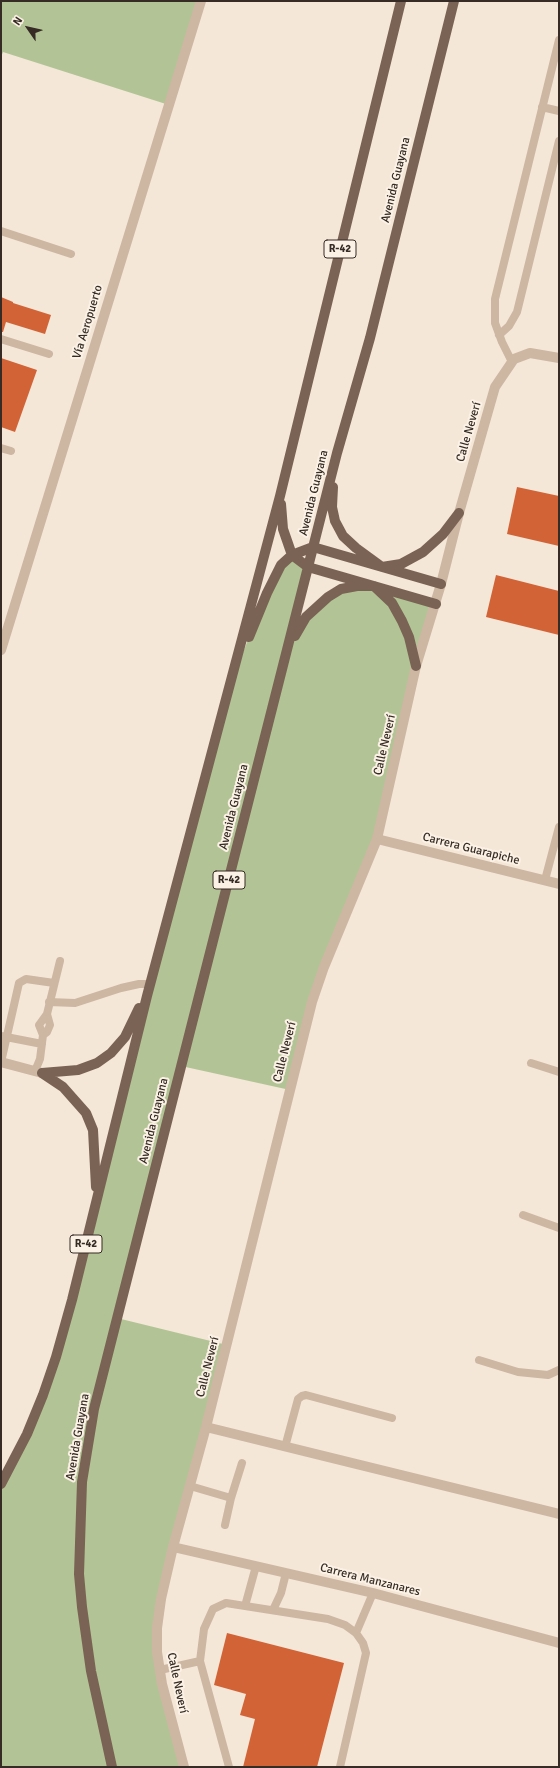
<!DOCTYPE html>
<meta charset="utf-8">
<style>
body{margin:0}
#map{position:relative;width:560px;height:1768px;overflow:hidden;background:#f4e7d7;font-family:Signika,sans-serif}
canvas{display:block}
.frame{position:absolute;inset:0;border:2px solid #362b25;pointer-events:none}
.north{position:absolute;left:8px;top:8px;width:40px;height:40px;-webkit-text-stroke:3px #fbf1e4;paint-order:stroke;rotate:304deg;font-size:11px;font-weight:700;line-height:16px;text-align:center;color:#362b25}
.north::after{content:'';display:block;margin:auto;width:14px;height:18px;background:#362b25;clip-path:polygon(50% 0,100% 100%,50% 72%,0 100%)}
</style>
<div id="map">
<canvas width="560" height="1768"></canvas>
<div class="frame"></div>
<div class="north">N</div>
</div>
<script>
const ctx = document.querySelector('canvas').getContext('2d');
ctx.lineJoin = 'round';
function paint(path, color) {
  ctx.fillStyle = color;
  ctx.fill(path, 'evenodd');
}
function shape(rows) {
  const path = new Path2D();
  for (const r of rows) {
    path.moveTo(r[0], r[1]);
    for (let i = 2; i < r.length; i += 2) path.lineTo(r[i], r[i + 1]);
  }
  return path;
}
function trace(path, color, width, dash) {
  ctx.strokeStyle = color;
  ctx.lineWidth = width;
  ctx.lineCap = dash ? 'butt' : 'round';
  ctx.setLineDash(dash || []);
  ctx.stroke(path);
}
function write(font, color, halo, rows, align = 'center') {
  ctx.font = font + ' Signika,sans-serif';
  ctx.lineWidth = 4;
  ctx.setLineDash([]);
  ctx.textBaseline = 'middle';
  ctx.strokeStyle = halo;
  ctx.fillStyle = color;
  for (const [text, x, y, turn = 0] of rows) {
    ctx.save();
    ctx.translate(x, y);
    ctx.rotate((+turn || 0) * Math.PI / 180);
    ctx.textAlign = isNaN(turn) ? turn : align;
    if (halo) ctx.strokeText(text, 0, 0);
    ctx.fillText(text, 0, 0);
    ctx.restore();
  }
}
paint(shape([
 [1,1,201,1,169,105,3,52,1,57],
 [292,555,308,567,286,653,317,605,357,586,436,604,377,838,325,967,290,1090,181,1066,117,1318,227,1345,173,1546,158,1651,185,1767,1,1767,1,1483,43,1395,233,677,267,593]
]), '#b2c496');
paint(shape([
 [1,297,13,302,13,303,51,315,45,334,6,322,3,332,1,332],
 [1,358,37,370,15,432,1,427],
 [517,487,559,496,559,546,507,534],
 [496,575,559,591,559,635,486,617],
 [227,1633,344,1663,317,1767,243,1767,255,1719,240,1715,246,1694,214,1685]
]), '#d26336');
trace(shape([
 [542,107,559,111],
 [1,231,71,254],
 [499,335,509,326,517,312,559,141],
 [1,339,49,354],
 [512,362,502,342,495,323,495,299,559,40],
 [1,448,11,451],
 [545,880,559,827],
 [49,1002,75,1003,121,988,139,984,150,984],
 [43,1035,47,1032,50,1025,47,1014],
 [1,1036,42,1044],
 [1,1062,19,983,26,979,54,983],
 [531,1063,559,1072],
 [35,1071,40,1059,43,1035,39,1025,47,1014,60,961],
 [523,1215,559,1228],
 [479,1360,518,1372,548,1375,559,1370],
 [285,1447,298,1399,302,1396,306,1395,392,1418],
 [190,1486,231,1498,225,1525],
 [231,1498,242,1463],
 [245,1606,256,1566],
 [273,1610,281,1593,286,1573],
 [356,1633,373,1593],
 [160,1670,200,1661],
 [229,1767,200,1661,204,1629,213,1609,226,1603,328,1619,345,1625,356,1633,363,1643,366,1653,340,1767]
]), '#cdb7a2', 8);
trace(shape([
 [441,584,459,513,495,387,514,359,530,353,559,358],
 [1,650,201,1],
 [1,1062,42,1073],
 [206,1427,559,1514],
 [173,1547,373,1593,559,1643],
 [184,1767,162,1684,157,1652,157,1628,161,1599,173,1547,206,1427,312,1002,324,967,377,839]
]), '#cdb7a2', 10);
trace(shape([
 [441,584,416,666,377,839,559,884]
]), '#cdb7a2', 10);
trace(shape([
 [333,487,332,507,335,521,343,536,356,548,382,567,401,564,423,552,443,534,459,513],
 [281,504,283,529,292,555,308,567,436,604],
 [295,636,306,617,328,597,341,589,357,586,374,586,392,603,402,621,409,637,416,666],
 [249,637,267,593,281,565,292,555,313,547,441,584],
 [42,1073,63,1087,86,1113,93,1130,96,1187],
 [42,1073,78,1070,97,1063,111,1053,125,1037,139,1008],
 [1,1484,27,1434,43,1395,56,1357,72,1300,147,996,280,496,401,1],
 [112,1767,91,1671,82,1607,79,1574,82,1482,94,1409,337,453,370,338,454,1]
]), '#7a6354', 10);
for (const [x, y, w] of [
 [340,249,32],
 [229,880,32],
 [86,1244,32]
]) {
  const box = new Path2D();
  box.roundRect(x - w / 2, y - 9, w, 18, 3);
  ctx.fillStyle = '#fbf1e4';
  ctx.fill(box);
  trace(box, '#362b25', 1);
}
write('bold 11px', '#362b25', null, [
 ["R-42",340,249],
 ["R-42",229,880],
 ["R-42",86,1244]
]);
write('12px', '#362b25', '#fbf1e4', [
 ["Avenida Guayana",396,180,-76],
 ["Vía Aeropuerto",88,322,-73],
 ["Calle Neverí",469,432,-74],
 ["Avenida Guayana",314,493,-76],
 ["Calle Neverí",385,745,-77],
 ["Avenida Guayana",234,807,-76],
 ["Carrera Guarapiche",471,849,14],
 ["Calle Neverí",285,1052,-76],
 ["Avenida Guayana",154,1121,-76],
 ["Calle Neverí",208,1367,-76],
 ["Avenida Guayana",78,1437,-80],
 ["Carrera Manzanares",370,1580,14],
 ["Calle Neverí",177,1683,78]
]);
</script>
